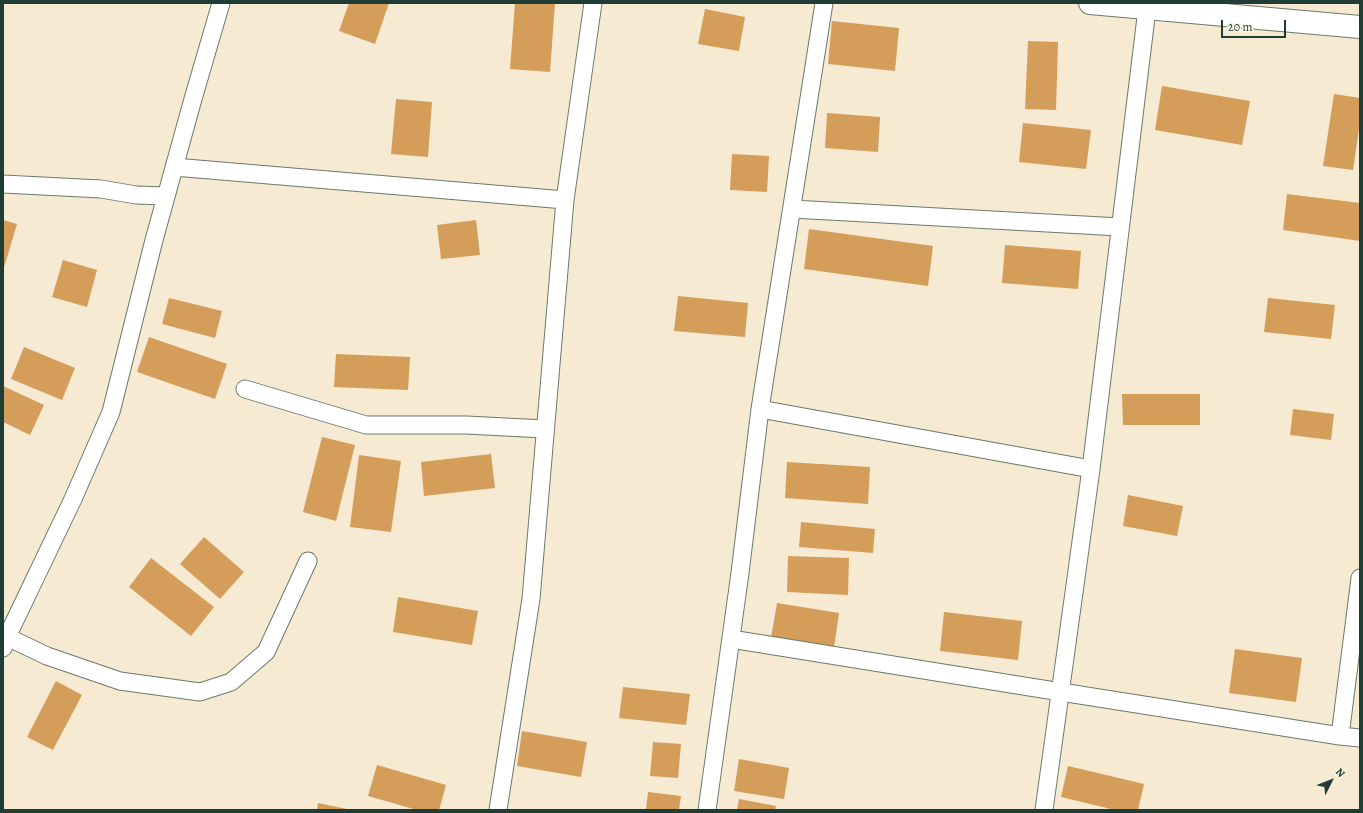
<!DOCTYPE html>
<style>
body{margin:0}
#map{position:relative;width:1363px;height:813px;overflow:hidden;background:#f6ead2;font-family:Alegreya,serif}
canvas{display:block}
.frame{position:absolute;inset:0;border:4px solid #1f3d34;pointer-events:none}
.north{position:absolute;left:1311px;top:761px;width:40px;height:40px;-webkit-text-stroke:3px #fcf5e5;paint-order:stroke;rotate:48deg;font-size:11px;font-weight:700;line-height:16px;text-align:center;color:#1f3d34}
.north::after{content:'';display:block;margin:auto;width:14px;height:18px;background:#1f3d34;clip-path:polygon(50% 0,100% 100%,50% 72%,0 100%)}
.scale{position:absolute;left:1221px;top:20px;width:65px;height:18px;box-sizing:border-box;border:2px solid #1f3d34;border-top:0;padding-left:5px;font-size:12px;line-height:14px;white-space:nowrap;color:#1f3d34;-webkit-text-stroke:3px #fcf5e5;paint-order:stroke}
</style>
<div id="map">
<canvas width="1363" height="813"></canvas>
<div class="frame"></div>
<div class="north">N</div>
<div class="scale">20 m</div>
</div>
<script>
const ctx = document.querySelector('canvas').getContext('2d');
ctx.lineJoin = 'round';
function paint(path, color) {
  ctx.fillStyle = color;
  ctx.fill(path, 'evenodd');
}
function shape(rows) {
  const path = new Path2D();
  for (const r of rows) {
    path.moveTo(r[0], r[1]);
    for (let i = 2; i < r.length; i += 2) path.lineTo(r[i], r[i + 1]);
  }
  return path;
}
function trace(path, color, width, dash) {
  ctx.strokeStyle = color;
  ctx.lineWidth = width;
  ctx.lineCap = dash ? 'butt' : 'round';
  ctx.setLineDash(dash || []);
  ctx.stroke(path);
}
paint(shape([
 [349,3,389,3,375,44,339,31],
 [515,3,555,3,550,72,510,69],
 [705,9,745,17,739,51,698,44],
 [832,21,899,28,895,71,828,64],
 [1028,41,1058,42,1056,110,1025,109],
 [1162,86,1250,101,1242,145,1155,130],
 [1334,94,1360,98,1360,122,1353,170,1323,166],
 [396,99,432,102,428,157,391,154],
 [827,113,880,117,878,152,825,148],
 [1023,123,1091,130,1086,169,1019,162],
 [732,154,769,156,767,192,730,190],
 [1287,194,1360,203,1360,241,1283,230],
 [3,220,17,224,3,271],
 [476,220,480,255,441,259,437,225],
 [809,229,933,246,928,286,804,269],
 [1005,245,1081,251,1078,289,1002,283],
 [63,260,97,270,87,307,52,297],
 [678,296,748,303,745,337,674,331],
 [169,298,222,311,215,338,162,324],
 [1268,298,1335,305,1331,339,1264,332],
 [149,337,227,364,215,399,137,372],
 [24,347,75,368,62,400,11,379],
 [336,354,410,357,408,390,334,387],
 [3,386,44,405,30,435,3,422],
 [1122,394,1200,394,1200,425,1123,425],
 [1293,409,1334,414,1331,440,1290,435],
 [322,437,355,445,336,521,303,512],
 [491,454,495,488,424,496,421,462],
 [359,455,401,461,391,532,350,527],
 [787,462,870,467,868,504,785,498],
 [1128,495,1183,506,1177,536,1123,526],
 [801,522,875,529,873,553,799,547],
 [204,537,244,572,220,599,180,564],
 [788,556,849,558,848,595,787,592],
 [151,558,214,607,191,636,129,587],
 [398,597,478,611,472,645,393,632],
 [777,603,839,613,834,648,771,638],
 [944,612,1022,621,1018,660,940,651],
 [1235,649,1302,658,1296,702,1229,693],
 [56,681,82,695,53,750,27,737],
 [623,687,690,694,686,725,619,718],
 [522,731,587,742,581,777,517,766],
 [653,742,681,744,678,778,650,776],
 [739,759,789,768,784,799,734,791],
 [377,765,446,785,439,810,417,810,368,796],
 [1068,766,1144,784,1138,810,1115,810,1061,797],
 [648,792,681,796,679,810,646,810],
 [739,799,776,806,775,810,737,810],
 [318,803,347,809,347,810,317,810]
]), '#d59d5a');
const street = shape([
 [174,167,565,200],
 [3,184,101,189,136,195,166,196],
 [792,209,1120,227],
 [245,389,366,425,466,425,545,429],
 [760,409,1091,469],
 [3,635,47,656,120,681,200,692,231,682,266,652,308,561],
 [731,639,1061,692,1340,736,1360,738],
 [3,648,7,637,73,499,111,412,154,240,193,99,221,3],
 [1340,736,1360,578],
 [498,810,531,599,565,200,593,3],
 [707,810,740,573,760,409,824,3],
 [1044,810,1091,469,1147,9]
]);
const secondary = shape([
 [1090,3,1360,27]
]);
trace(street, '#6a7a6b', 19);
trace(secondary, '#6a7a6b', 24);
trace(street, '#fff', 17);
trace(secondary, '#fff', 22);
</script>
